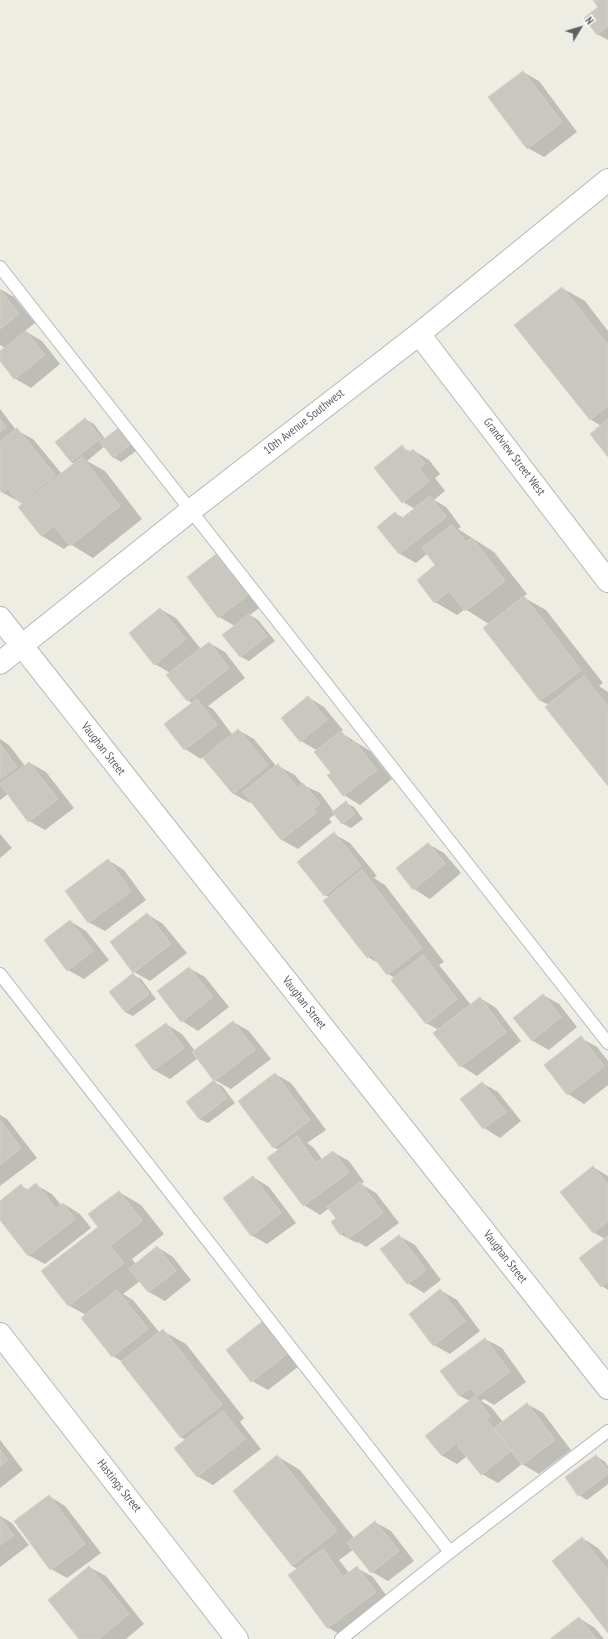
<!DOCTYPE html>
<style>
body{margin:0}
#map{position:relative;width:608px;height:1639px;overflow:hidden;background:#eeede4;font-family:"PT Sans Narrow",sans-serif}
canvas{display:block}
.north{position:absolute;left:560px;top:8px;width:40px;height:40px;-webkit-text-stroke:3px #fff;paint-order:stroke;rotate:52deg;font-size:11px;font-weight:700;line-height:16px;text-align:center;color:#5c5f64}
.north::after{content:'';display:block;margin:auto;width:14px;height:18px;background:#5c5f64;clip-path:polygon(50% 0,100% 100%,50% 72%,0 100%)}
</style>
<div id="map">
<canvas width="608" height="1639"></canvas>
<div class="north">N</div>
</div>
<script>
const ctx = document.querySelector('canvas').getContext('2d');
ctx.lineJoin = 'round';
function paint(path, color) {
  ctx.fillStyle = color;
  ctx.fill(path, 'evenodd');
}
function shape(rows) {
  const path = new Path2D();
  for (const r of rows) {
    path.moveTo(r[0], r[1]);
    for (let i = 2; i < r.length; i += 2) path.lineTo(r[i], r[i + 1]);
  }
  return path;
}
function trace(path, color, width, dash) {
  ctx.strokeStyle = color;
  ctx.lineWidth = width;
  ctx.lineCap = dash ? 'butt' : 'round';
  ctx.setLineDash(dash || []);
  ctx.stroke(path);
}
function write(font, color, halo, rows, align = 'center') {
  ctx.font = font + ' "PT Sans Narrow",sans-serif';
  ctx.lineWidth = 3;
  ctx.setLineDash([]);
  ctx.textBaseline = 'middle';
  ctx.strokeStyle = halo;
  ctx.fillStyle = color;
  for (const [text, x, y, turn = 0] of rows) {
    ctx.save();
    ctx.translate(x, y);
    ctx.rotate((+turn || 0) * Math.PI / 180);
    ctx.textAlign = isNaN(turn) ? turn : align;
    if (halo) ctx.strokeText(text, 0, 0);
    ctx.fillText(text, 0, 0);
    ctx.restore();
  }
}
paint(shape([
 [594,0,608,0,608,40,597,34,599,8],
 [523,72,539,81,577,132,544,157,528,148],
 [562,288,585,301,608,331,608,455,601,426,590,419],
 [0,289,14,297,35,323,25,331,42,341,60,364,31,388,14,378,0,360,0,352,5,348,0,345],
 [0,409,16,430,33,439,62,474,75,464,71,462,56,442,85,419,94,424,105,439,120,428,140,448,121,462,113,457,105,446,87,461,105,471,142,519,93,558,70,544,64,549,42,536,20,508,24,504,3,493,0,489],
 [402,447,411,452,413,450,429,460,440,474,435,478,445,491,434,500,446,507,461,527,458,529,494,552,527,594,523,597,546,610,603,683,599,686,608,692,608,785,549,705,541,701,484,628,489,624,465,609,457,615,435,602,436,565,428,553,416,563,400,554,378,527,395,513,404,518,415,509,403,502],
 [216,555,232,565,263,605,250,615,258,620,275,641,249,661,241,657,224,635,235,626,219,617],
 [160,609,176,618,201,649,209,643,225,652,245,678,208,706,213,709,232,734,238,730,254,739,277,767,278,766,295,775,303,785,320,793,334,812,346,803,354,807,363,819,351,828,343,824,335,814,329,819,332,822,298,849,282,840,252,802,250,803,234,794,203,757,201,759,185,749,192,703,187,700,170,673,155,664],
 [308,697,324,707,343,730,340,732,370,751,392,779,360,805,344,795,329,776,332,773,318,751,301,741,282,718],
 [0,739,9,745,25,766,30,763,46,772,74,808,45,830,29,821,8,794,0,800],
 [0,834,12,848,0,858],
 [334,834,350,843,377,876,374,878,385,885,444,962,439,965,471,1005,480,998,496,1008,521,1041,477,1076,461,1066,439,1030,426,1023,395,978,388,974,381,965,368,957,329,897,325,895,298,862],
 [428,844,444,853,461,873,430,899,414,889],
 [108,860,124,870,146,900,105,931,88,922],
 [147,914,163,924,187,953,150,981,134,972],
 [70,921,86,931,109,960,84,979,68,970],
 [189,968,205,977,229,1007,198,1031,182,1021,159,992],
 [133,975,141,979,156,999,133,1016,125,1012],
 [543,995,559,1004,577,1027,549,1050,533,1041,514,1018],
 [233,1022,249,1031,271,1059,231,1089,215,1080,198,1058,170,1079,154,1070,166,1024,182,1034,195,1051],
 [581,1038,597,1047,608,1061,608,1085,584,1104,568,1094,546,1066],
 [275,1074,291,1083,326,1130,307,1143,313,1147,322,1159,333,1152,349,1161,364,1182,361,1184,376,1193,399,1223,366,1247,358,1242,357,1243,340,1234,337,1219,329,1208,320,1215,304,1205,279,1150,273,1147],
 [214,1082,222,1086,235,1103,208,1123,199,1119],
 [482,1083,498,1092,521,1121,500,1138,484,1128,461,1099],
 [0,1115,7,1119,37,1158,0,1186],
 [593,1167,608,1176,608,1290,602,1286,580,1259,605,1239,593,1232],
 [253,1177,269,1187,296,1223,267,1244,251,1235],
 [36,1185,52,1194,62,1206,64,1204,80,1214,91,1228,45,1264,28,1255,0,1218,0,1202,21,1186,29,1190],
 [119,1192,141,1205,164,1234,132,1259,136,1264,157,1247,173,1257,191,1280,165,1301,149,1292,140,1281,123,1294,133,1300,160,1333,163,1331,186,1344,244,1418,240,1422,261,1449,213,1485,197,1476,186,1440,180,1437,123,1362,113,1356,86,1315,68,1305,99,1228],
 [399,1236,415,1245,441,1280,424,1293,408,1283,382,1249],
 [440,1290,457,1300,480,1331,450,1354,434,1345],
 [263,1323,303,1363,268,1390,252,1381],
 [485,1339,502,1348,526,1382,494,1405,484,1399,481,1401,491,1407,503,1422,527,1404,543,1413,571,1450,539,1474,522,1464,498,1483,482,1474,467,1456,457,1464,441,1455,470,1401,460,1396,442,1371],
 [0,1440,23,1470,0,1488],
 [277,1456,300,1470,354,1538,375,1522,391,1531,414,1561,388,1581,372,1572,354,1549,339,1560,349,1573,357,1568,373,1577,391,1602,343,1636,327,1627,298,1569,292,1566],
 [596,1456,604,1461,608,1466,608,1484,587,1500,579,1495],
 [49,1496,65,1506,101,1553,67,1578,51,1569],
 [0,1516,12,1523,29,1545,0,1567],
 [582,1538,598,1548,608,1560,608,1631],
 [89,1567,106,1576,144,1624,126,1639,81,1639],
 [579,1618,595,1628,604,1639,552,1639]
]), '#0003');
const building = shape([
 [593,0,608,0,608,26,597,35,584,18,598,7,593,0],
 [523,71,562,122,527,149,488,97,523,71],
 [562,287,608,345,608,406,590,420,514,325,562,287],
 [0,289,19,314,0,329,0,289],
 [26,331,45,355,14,379,0,361,0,351,26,331],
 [85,418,101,438,71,462,55,442,85,418],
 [0,419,6,427,0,432,0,419],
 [608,419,608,457,590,434,608,419],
 [120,427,132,443,113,458,100,442,120,427],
 [17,428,55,475,20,503,8,489,2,493,0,490,0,442,17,428],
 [402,445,408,453,413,449,425,464,419,468,429,481,402,503,374,468,402,445],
 [82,457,120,506,70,546,54,526,41,536,18,507,82,457],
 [430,496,446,517,399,554,377,527,395,512,401,519,430,496],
 [452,525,466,542,472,538,505,581,465,611,449,591,434,603,417,580,435,565,422,548,452,525],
 [216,554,248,595,218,618,187,577,216,554],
 [524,596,581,670,540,701,483,628,524,596],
 [160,608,186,639,154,665,129,633,160,608],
 [249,614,267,636,240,657,222,635,249,614],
 [209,642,229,668,187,701,166,675,209,642],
 [584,676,608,707,608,786,545,707,584,676],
 [308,696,327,720,300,742,281,718,308,696],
 [197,699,217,725,184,750,164,724,197,699],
 [238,729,268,765,233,794,203,758,238,729],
 [341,731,351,743,354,741,377,770,343,796,327,775,331,773,314,752,341,731],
 [0,744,17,767,0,779,0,744],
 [29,762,58,799,28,822,0,784,29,762],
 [278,764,297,788,303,783,320,804,313,809,316,813,281,840,243,792,278,764],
 [346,801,355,814,342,824,332,812,346,801],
 [334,832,361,866,324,896,297,862,334,832],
 [428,843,445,864,413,890,396,868,428,843],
 [108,859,131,891,88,923,65,891,108,859],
 [362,870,422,948,387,975,372,955,367,958,323,901,362,870],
 [147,913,171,944,133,973,110,942,147,913],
 [70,920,93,951,67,971,44,940,70,920],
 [423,955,457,999,426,1024,391,980,423,955],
 [189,967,213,997,181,1022,157,991,189,967],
 [133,973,149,994,125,1012,109,992,133,973],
 [543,994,561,1017,532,1041,513,1018,543,994],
 [480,997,506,1032,460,1067,433,1033,480,997],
 [233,1021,255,1050,214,1081,192,1052,233,1021],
 [166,1023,184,1048,153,1070,135,1045,166,1023],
 [581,1036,604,1066,567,1095,544,1065,581,1036],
 [275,1073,310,1120,273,1148,238,1101,275,1073],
 [214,1080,227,1098,199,1119,186,1102,214,1080],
 [482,1082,506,1112,483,1129,460,1099,482,1082],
 [0,1120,21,1148,0,1165,0,1120],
 [297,1136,316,1163,333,1151,349,1172,303,1206,267,1158,297,1136],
 [593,1166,608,1185,608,1221,593,1233,560,1192,593,1166],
 [253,1176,281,1213,251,1236,223,1198,253,1176],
 [360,1182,383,1213,349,1238,344,1231,340,1235,331,1222,336,1218,327,1207,360,1182],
 [36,1183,56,1209,63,1203,75,1219,28,1256,0,1220,0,1201,21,1184,26,1191,36,1183],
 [119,1191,142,1221,110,1246,124,1263,68,1306,41,1271,98,1227,88,1214,119,1191],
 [399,1235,426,1270,407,1284,380,1249,399,1235],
 [608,1236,608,1282,601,1287,579,1258,608,1236],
 [157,1246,176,1271,148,1292,129,1269,157,1246],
 [440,1289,465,1321,433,1346,409,1314,440,1289],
 [117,1290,148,1329,112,1357,81,1318,117,1290],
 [263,1321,288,1353,251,1382,226,1350,263,1321],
 [163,1329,222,1405,180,1437,121,1362,163,1329],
 [485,1338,510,1372,477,1396,471,1388,459,1396,440,1371,485,1338],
 [475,1396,490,1416,441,1455,425,1436,475,1396],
 [527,1403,555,1440,522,1465,494,1428,527,1403],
 [223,1411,245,1439,197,1477,174,1448,223,1411],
 [487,1420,511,1451,481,1475,457,1445,487,1420],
 [0,1450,8,1460,0,1466,0,1450],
 [277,1455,337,1531,292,1566,233,1491,277,1455],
 [596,1455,608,1471,608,1474,578,1496,565,1477,596,1455],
 [49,1495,85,1544,50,1570,14,1521,49,1495],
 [0,1518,14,1535,0,1545,0,1518],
 [375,1521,399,1551,371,1573,347,1543,375,1521],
 [582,1537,608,1571,608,1633,552,1561,582,1537],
 [323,1549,343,1577,357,1566,376,1592,327,1628,288,1575,323,1549],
 [89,1566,129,1614,99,1639,79,1639,48,1600,89,1566],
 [579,1617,596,1639,550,1639,579,1617]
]);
paint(building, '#cac7c1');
trace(building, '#d3cfc3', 1);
const lane = shape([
 [0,267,608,1043],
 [0,974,450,1552],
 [341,1639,450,1552,608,1431]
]);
const street = shape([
 [419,334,608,581],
 [0,618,608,1388],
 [0,663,190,511,419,334,608,180],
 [0,1334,237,1639]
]);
trace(lane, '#b5b6bb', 14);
trace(street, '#b5b6bb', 24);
trace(lane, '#fff', 12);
trace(street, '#fff', 22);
write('12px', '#5c5f64', '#fff', [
 ["10th Avenue Southwest",304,422,-38],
 ["Grandview Street West",514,457,53],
 ["Vaughan Street",103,749,52],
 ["Vaughan Street",304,1003,52],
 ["Vaughan Street",505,1257,52],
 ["Hastings Street",119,1486,52]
]);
</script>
